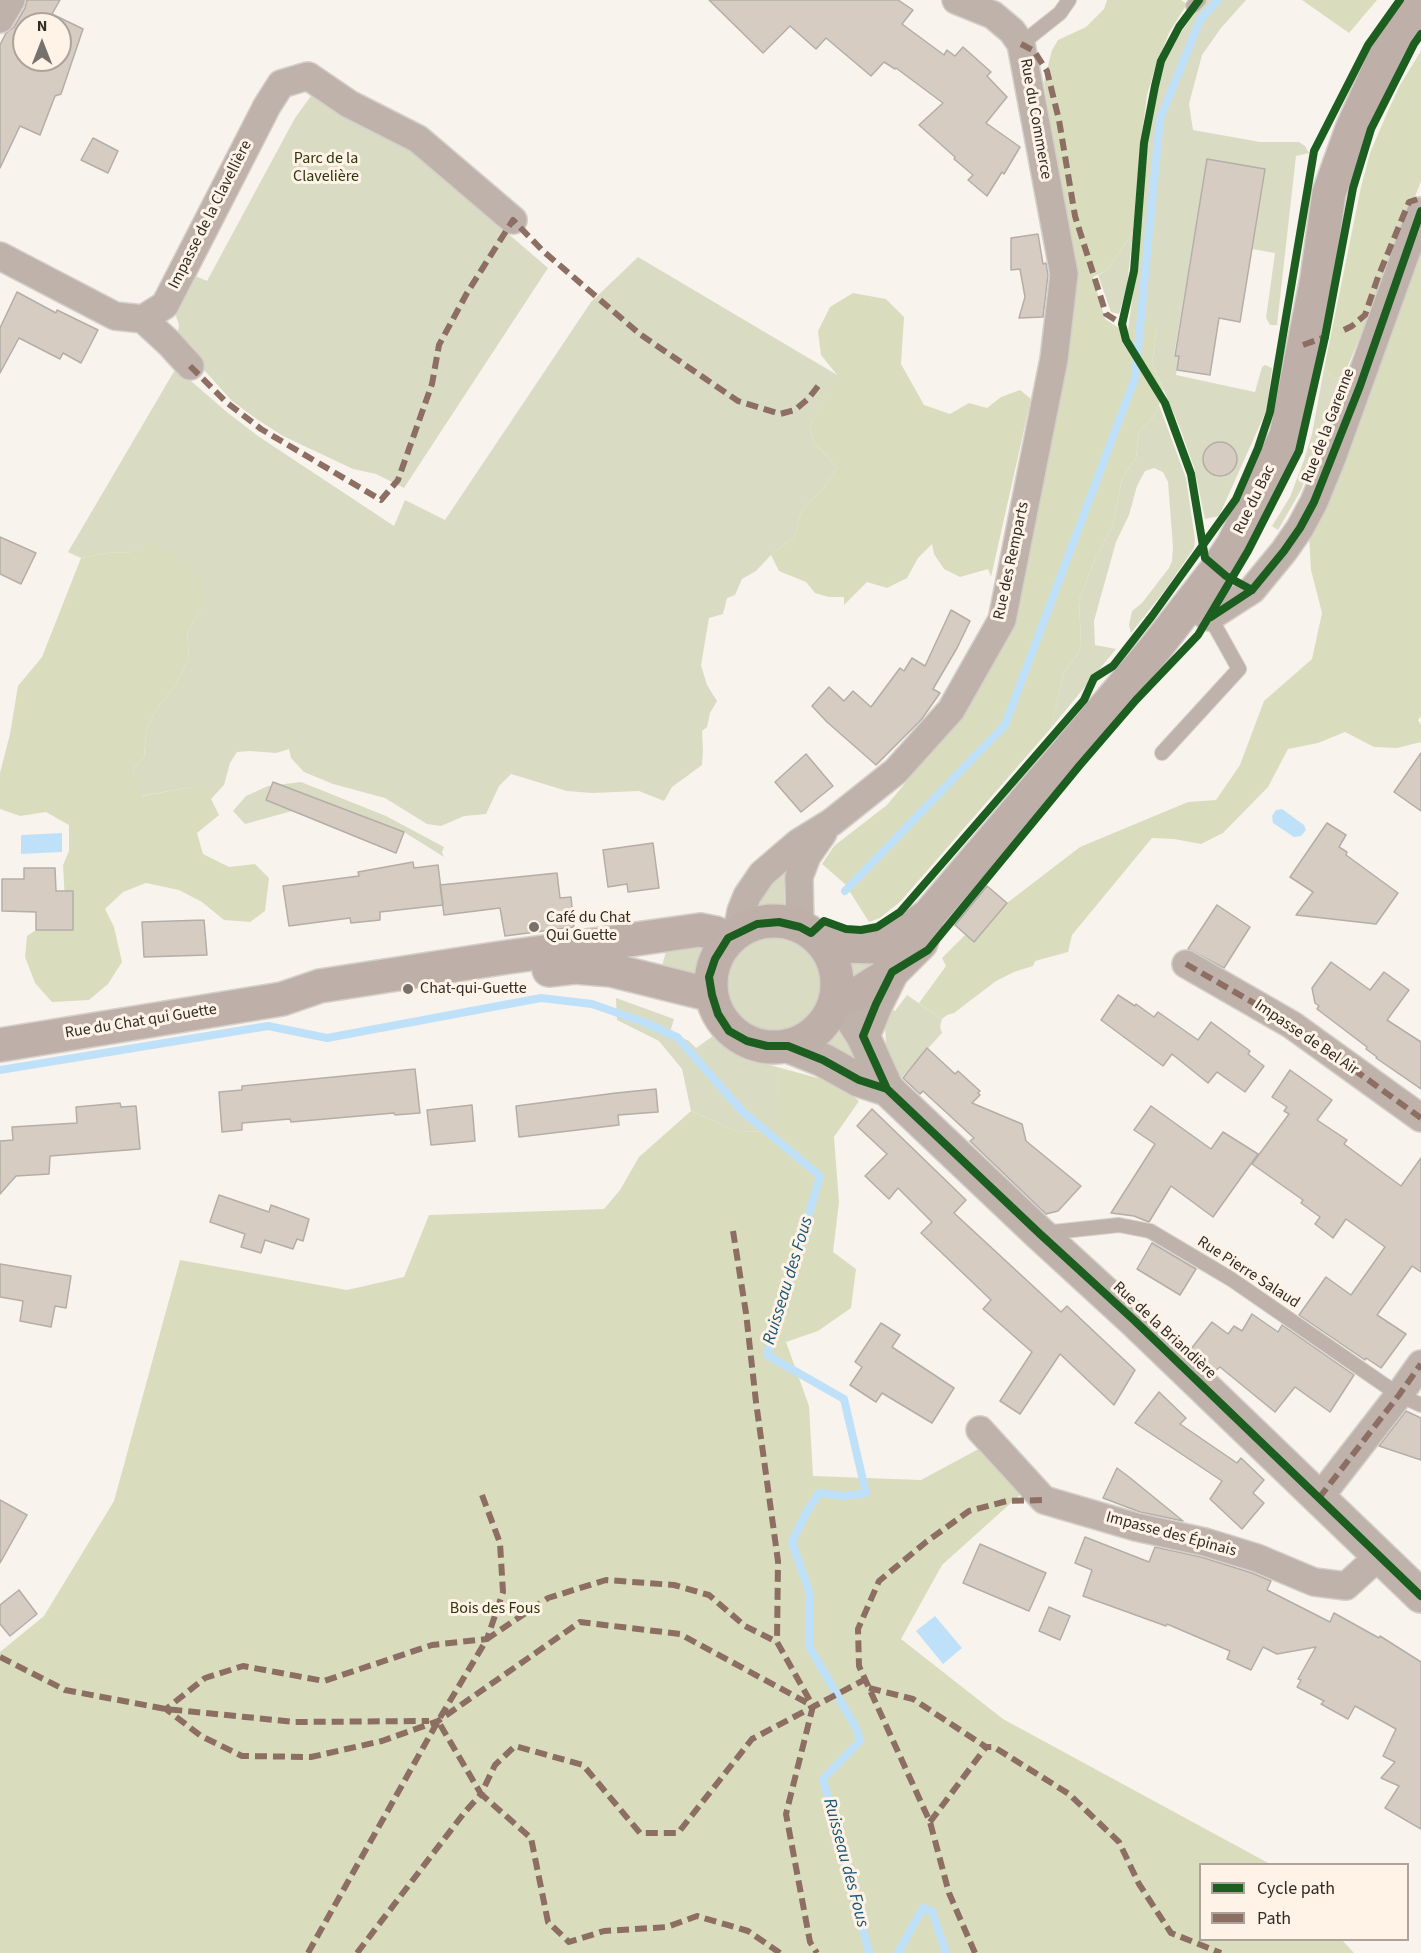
<!DOCTYPE html>
<meta charset="utf-8">
<style>
body{margin:0}
#map{position:relative;width:1421px;height:1953px;overflow:hidden;background:#f9f3ed;font-family:"Source Sans 3",sans-serif}
canvas{display:block}
.legend{position:absolute;left:1199px;top:1863px;width:210px;height:78px;box-sizing:border-box;background:#fff3e7;border:2px solid #ada39a;margin:0;padding:8px 10px;list-style:none;font-size:18px;color:#312c26}
.legend li{display:flex;align-items:center;gap:12px;height:30px}
.legend b{width:30px;border:2px solid #ada39a}
.north{position:absolute;left:12px;top:12px;width:60px;height:60px;box-sizing:border-box;background:#fff3e7;border:2px solid #ada39a;border-radius:50%;rotate:0deg;font-size:16px;font-weight:700;line-height:24px;text-align:center;color:#312c26}
.north::after{content:'';display:block;margin:auto;width:21px;height:27px;background:#77726c;clip-path:polygon(50% 0,100% 100%,50% 72%,0 100%)}
</style>
<div id="map">
<canvas width="1421" height="1953"></canvas>
<ul class="legend">
<li><b style="height:8px;background:#1b5e20"></b>Cycle path</li>
<li><b style="height:8px;background:#8d6e63"></b>Path</li>
</ul>
<div class="north">N</div>
</div>
<script>
const ctx = document.querySelector('canvas').getContext('2d');
ctx.lineJoin = 'round';
function paint(path, color) {
  ctx.fillStyle = color;
  ctx.fill(path, 'evenodd');
}
function shape(rows) {
  const path = new Path2D();
  for (const r of rows) {
    if (r.length === 3) {
      path.moveTo(r[0] + r[2], r[1]);
      path.arc(r[0], r[1], r[2], 0, 2 * Math.PI);
      continue;
    }
    path.moveTo(r[0], r[1]);
    for (let i = 2; i < r.length; i += 2) path.lineTo(r[i], r[i + 1]);
  }
  return path;
}
function trace(path, color, width, dash) {
  ctx.strokeStyle = color;
  ctx.lineWidth = width;
  ctx.lineCap = dash ? 'butt' : 'round';
  ctx.setLineDash(dash || []);
  ctx.stroke(path);
}
function write(font, color, halo, rows, align = 'center') {
  ctx.font = font + ' "Source Sans 3",sans-serif';
  ctx.lineWidth = 6;
  ctx.setLineDash([]);
  ctx.textBaseline = 'middle';
  ctx.strokeStyle = halo;
  ctx.fillStyle = color;
  for (const [text, x, y, turn = 0] of rows) {
    ctx.save();
    ctx.translate(x, y);
    ctx.rotate((+turn || 0) * Math.PI / 180);
    ctx.textAlign = isNaN(turn) ? turn : align;
    if (halo) ctx.strokeText(text, 0, 0);
    ctx.fillText(text, 0, 0);
    ctx.restore();
  }
}
paint(shape([
 [1205,0,1246,0,1221,28,1202,55,1189,104,1193,130,1260,142,1299,142,1305,146,1309,153,1296,156,1277,325,1270,325,1266,318,1275,253,1252,249,1265,169,1207,160,1174,355,1179,356,1176,375,1255,392,1262,367,1265,365,1272,368,1267,409,1219,516,1205,519,1194,467,1180,428,1152,363,1157,327,1128,330,1136,271,1147,142,1156,94,1162,67,1178,37,1197,9],
 [311,96,404,144,548,268,404,488,376,474,353,469,283,436,258,420,232,401,177,340,179,325,175,313,189,273,207,281,295,118],
 [1133,232,1127,286,1119,314,1111,312,1098,275,1107,270],
 [638,257,839,376,809,427,813,441,837,468,821,492,803,507,794,537,771,555,756,571,742,579,735,595,727,598,723,614,709,618,701,665,707,685,717,701,710,713,707,727,702,731,703,750,702,765,672,787,664,801,639,791,592,793,567,791,511,774,499,786,486,814,464,816,441,826,427,824,385,798,333,784,304,772,291,758,289,749,276,753,250,751,237,752,230,763,224,785,211,799,192,787,141,796,133,769,144,758,146,731,155,711,175,686,189,658,187,633,201,609,153,543,133,552,108,553,81,558,68,552,176,368,228,413,258,436,394,526,405,500,445,520,591,302],
 [1324,369,1334,379,1344,375,1301,490,1278,530,1272,526,1290,497,1304,460,1312,434],
 [1159,405,1186,478,1195,540,1194,548,1166,589,1131,633,1129,625,1132,611,1142,603,1169,568,1172,561,1173,547,1168,482,1163,472,1154,468,1145,471,1137,486,1129,515,1116,542,1094,621,1095,645,1116,649,1051,728,1064,672,1075,658,1081,646,1079,600,1094,561,1113,525,1122,478,1136,458,1139,431,1154,416],
 [301,782,386,816,444,847,442,852,444,857,404,832,298,792,292,811,245,824,233,811,246,796,268,786],
 [787,868,784,890,785,911,782,912,757,911,756,909,763,885],
 [774,984,49],
 [668,944,702,945,698,962,697,975,662,966],
 [887,955,852,980,848,967,849,963],
 [907,995,942,1019,940,1027,942,1033,901,1078,893,1066,886,1046,885,1026,890,1008,895,1011],
 [616,998,674,1019,670,1032,689,1041,696,1048,713,1036,737,1054,777,1067,779,1131,738,1132,691,1111,682,1069,659,1041,617,1020],
 [838,1028,861,1063,819,1042]
]), '#d9dcc3');
paint(shape([
 [1107,0,1181,0,1187,4,1169,33,1156,65,1147,95,1141,142,1133,232,1107,270,1093,277,1105,319,1122,330,1134,329,1146,320,1157,327,1152,363,1163,389,1159,405,1154,416,1139,431,1136,458,1122,478,1113,525,1094,561,1079,600,1081,646,1075,658,1064,672,1051,728,900,902,880,918,869,922,845,884,822,864,834,846,887,805,965,711,1011,628,1071,263,1044,82,1052,50,1058,40,1086,27,1104,9],
 [1302,0,1377,0,1349,33],
 [1421,51,1421,181,1375,301,1344,375,1334,379,1324,369,1361,187,1370,153,1387,113,1400,85],
 [1421,244,1421,716,1418,720,1421,725,1421,742,1397,748,1374,747,1345,732,1318,743,1288,749,1268,787,1223,833,1201,844,1174,839,1152,838,1072,935,1068,952,1035,961,1033,966,1014,972,996,981,954,1013,947,1015,942,1019,919,1003,946,966,942,958,966,934,974,942,1007,903,1080,847,1188,802,1216,800,1240,765,1264,701,1312,659,1322,613,1311,570,1309,535],
 [853,293,886,299,904,317,901,364,924,405,950,414,969,403,987,408,1001,397,1020,390,1031,399,991,577,988,569,960,577,944,569,934,554,932,544,918,558,907,578,887,588,867,582,844,605,844,597,829,597,815,593,806,582,779,571,771,555,794,537,803,507,821,492,837,468,813,441,809,427,838,376,821,355,818,331,830,307],
 [153,542,188,564,204,587,201,609,187,633,189,658,175,686,155,711,146,731,144,758,133,769,142,796,192,787,212,790,211,799,219,815,197,833,203,854,229,867,255,864,269,878,265,911,250,922,224,920,202,902,179,890,146,883,123,892,105,909,114,927,122,962,108,984,89,1000,52,1002,35,983,25,957,27,936,60,914,65,901,63,865,69,851,69,825,46,812,20,816,0,809,0,773,10,734,18,686,42,657,81,558,108,553,133,552],
 [777,1067,825,1080,840,1087,859,1101,834,1137,839,1202,833,1252,856,1269,851,1308,818,1331,786,1342,809,1406,813,1476,921,1480,986,1445,1022,1493,942,1565,901,1639,1003,1719,1270,1864,1200,1864,1200,1940,1342,1940,1354,1953,0,1953,0,1652,44,1616,114,1501,180,1260,347,1290,404,1277,429,1215,604,1209,620,1190,639,1157,691,1111,738,1132,778,1131]
]), '#d9ddbd');
paint(shape([
 [1282,809,1304,825,1306,830,1301,836,1294,837,1273,823,1272,816,1276,810],
 [62,833,62,852,21,854,21,835],
 [935,1616,962,1648,943,1664,916,1631]
]), '#bee1f9');
trace(shape([
 [845,891,1005,725,1135,378,1160,119,1200,20,1218,0],
 [0,1070,268,1026,327,1038,541,998,592,1004,646,1023,677,1037,743,1112,820,1176,767,1355,844,1399,866,1493,845,1496,819,1493,806,1513,792,1542,810,1594,809,1646,856,1728,860,1741,823,1779,869,1953],
 [898,1953,923,1908,932,1911,946,1953]
]), '#bee1f9', 8);
const building = shape([
 [27,0,60,0,52,14,83,29,61,94,55,96,40,135,20,126,0,168,0,45,6,33,14,27,25,8,27,0],
 [24,24,60,24,60,60,24,60,24,24],
 [709,0,898,0,913,10,902,24,944,55,947,50,955,56,963,47,991,72,987,76,1007,97,986,123,1020,147,1004,174,1002,172,987,196,968,180,973,175,954,159,955,157,919,125,943,103,896,68,895,69,884,62,871,76,826,38,816,49,790,26,763,53,709,0],
 [93,138,118,151,108,173,81,160,93,138],
 [1207,159,1265,169,1240,322,1219,318,1210,375,1177,370,1179,356,1175,356,1207,159],
 [1038,234,1043,264,1046,263,1048,275,1043,317,1019,318,1025,297,1020,269,1011,270,1011,238,1038,234],
 [17,292,56,313,57,310,98,330,81,363,63,353,60,359,19,338,0,373,0,328,17,292],
 [1220,459,17],
 [0,537,36,553,21,584,0,574,0,537],
 [951,610,970,621,957,648,933,689,940,693,921,720,876,765,827,722,812,706,829,687,844,701,853,691,871,707,900,668,904,671,912,658,925,666,951,610],
 [1421,753,1421,811,1394,792,1421,753],
 [806,754,833,786,801,812,775,782,806,754],
 [273,782,404,832,396,853,266,800,273,782],
 [1327,823,1346,835,1339,847,1347,852,1346,855,1398,893,1376,924,1296,915,1313,892,1290,877,1327,823],
 [653,843,659,888,628,892,627,884,608,887,603,850,653,843],
 [413,862,414,868,438,865,443,905,380,912,380,920,351,923,350,918,289,926,283,886,359,876,358,872,413,862],
 [24,868,55,868,56,891,73,891,73,930,36,930,36,912,2,911,2,879,24,879,24,868],
 [557,873,560,898,571,897,574,927,505,936,500,908,444,915,440,885,557,873],
 [987,886,1007,903,974,942,955,925,987,886],
 [1217,905,1250,927,1224,968,1188,949,1217,905],
 [204,920,207,955,144,957,142,922,204,920],
 [1331,962,1370,990,1384,972,1409,990,1387,1020,1421,1042,1421,1089,1376,1058,1377,1057,1366,1049,1367,1047,1317,1009,1319,1006,1315,1003,1312,988,1331,962],
 [1118,995,1135,1006,1136,1004,1154,1017,1158,1012,1198,1040,1211,1022,1250,1051,1248,1054,1264,1066,1245,1092,1217,1072,1208,1083,1172,1054,1163,1066,1101,1020,1118,995],
 [927,1048,955,1074,958,1071,980,1091,978,1093,980,1095,972,1103,1022,1124,1026,1141,1081,1186,1058,1211,1046,1214,970,1141,974,1138,923,1091,920,1094,903,1078,927,1048],
 [415,1069,420,1113,395,1115,394,1113,291,1122,290,1119,242,1123,242,1130,222,1132,219,1092,242,1090,242,1086,415,1069],
 [1290,1070,1332,1100,1317,1120,1347,1140,1344,1144,1401,1186,1421,1158,1421,1272,1412,1266,1377,1315,1406,1334,1381,1368,1366,1358,1365,1360,1299,1315,1326,1277,1351,1295,1385,1247,1346,1219,1333,1238,1315,1224,1320,1217,1301,1203,1303,1200,1252,1164,1289,1114,1284,1111,1287,1107,1272,1097,1290,1070],
 [656,1089,658,1112,618,1115,619,1125,519,1137,516,1106,616,1093,656,1089],
 [120,1103,121,1107,136,1106,140,1149,50,1156,49,1174,16,1176,0,1194,0,1141,13,1140,12,1127,77,1123,76,1107,120,1103],
 [472,1105,475,1141,431,1145,427,1110,472,1105],
 [1151,1106,1211,1149,1223,1132,1258,1154,1213,1217,1171,1186,1149,1222,1134,1216,1111,1213,1155,1144,1134,1130,1151,1106],
 [872,1109,966,1200,954,1213,1061,1312,1067,1306,1135,1370,1114,1405,1060,1354,1020,1414,1000,1401,1032,1352,983,1309,991,1300,921,1233,932,1222,898,1188,889,1199,865,1176,887,1154,857,1126,872,1109],
 [219,1195,269,1212,271,1205,309,1219,303,1241,297,1239,293,1249,265,1240,261,1253,241,1247,245,1234,210,1222,219,1195],
 [1152,1243,1196,1269,1180,1295,1137,1269,1152,1243],
 [0,1264,71,1276,66,1308,55,1306,51,1327,20,1321,23,1301,0,1297,0,1264],
 [1252,1314,1278,1332,1282,1325,1354,1375,1330,1412,1295,1387,1275,1412,1220,1367,1215,1371,1191,1349,1212,1322,1228,1334,1234,1326,1242,1331,1252,1314],
 [881,1323,900,1335,892,1347,954,1388,932,1423,882,1393,876,1402,850,1385,862,1367,855,1362,881,1323],
 [1159,1392,1186,1418,1180,1424,1237,1463,1241,1458,1264,1480,1253,1493,1264,1503,1242,1529,1210,1499,1222,1481,1135,1423,1159,1392],
 [1406,1411,1421,1418,1421,1460,1379,1446,1406,1411],
 [1117,1468,1129,1477,1183,1521,1140,1512,1103,1498,1117,1468],
 [0,1500,27,1515,0,1563,0,1500],
 [1085,1537,1149,1562,1155,1547,1201,1557,1252,1573,1271,1581,1267,1590,1330,1622,1334,1613,1379,1638,1380,1636,1421,1662,1421,1829,1385,1808,1399,1786,1381,1778,1395,1762,1383,1756,1396,1729,1355,1706,1348,1719,1321,1704,1324,1701,1297,1687,1301,1680,1298,1679,1316,1647,1277,1654,1263,1647,1251,1670,1227,1659,1230,1651,1167,1624,1166,1626,1083,1596,1092,1570,1075,1563,1085,1537],
 [980,1544,1046,1573,1029,1611,963,1583,980,1544],
 [19,1590,37,1614,10,1636,0,1624,0,1605,19,1590],
 [1049,1607,1070,1616,1060,1640,1039,1631,1049,1607]
]);
paint(building, '#d7ccc1');
trace(building, '#b3aea8', 1.5);
const service = shape([
 [1193,6,1199,0],
 [1021,44,1060,13,1069,0],
 [1162,753,1239,669,1210,617],
 [1044,1233,1119,1225,1150,1231,1231,1279,1399,1395,1421,1405]
]);
const minor = shape([
 [0,19,11,0],
 [0,256,115,316,143,319,165,305,267,106,281,84,308,76,349,104,418,139,513,220],
 [143,319,169,343,190,366],
 [1189,606,1210,617,1252,590,1284,551,1300,528,1314,502,1332,458,1421,211],
 [800,927,799,877,807,856,823,833],
 [737,933,741,911,747,896,762,874,798,843,832,822,896,771,951,710,1002,620,1054,359,1064,274,1021,44,1012,31,993,15,956,0],
 [1186,964,1292,1025,1421,1118],
 [980,1430,1044,1500,1136,1527,1205,1542,1257,1558,1314,1582,1346,1586,1378,1557],
 [1319,1498,1399,1395,1421,1364]
]);
const tertiary = shape([
 [836,1005,852,1019,863,1036,887,1089,1039,1233,1135,1321,1421,1596],
 [863,1036,876,1004,892,972],
 [788,1046,823,1060,859,1080,887,1089]
]);
const secondary = shape([
 [774,984,63],
 [821,942,840,946,876,947,902,934,929,915,1154,650,1217,569,1233,545,1286,436,1317,278,1329,193,1352,129,1390,45,1421,4],
 [549,970,575,967,611,970,712,995],
 [838,999,857,994,892,972,921,943,927,920],
 [0,1045,282,999,320,986,501,958,700,930,715,933,728,938]
]);
trace(service, '#d4cfca', 16);
trace(minor, '#d4cfca', 30);
trace(tertiary, '#d4cfca', 36);
trace(secondary, '#d4cfca', 36);
trace(service, '#beb2ab', 14);
trace(minor, '#beb2ab', 27);
trace(tertiary, '#beb2ab', 33);
trace(secondary, '#beb0a9', 33);
trace(shape([
 [1021,44,1034,51,1047,71,1059,120,1075,216,1106,314,1122,324],
 [1344,330,1352,326,1365,315,1378,277,1409,202,1421,198],
 [1303,345,1328,336],
 [190,366,226,402,261,429,381,500,398,480,432,384,439,345,467,293,513,220,543,251,641,335,738,401,780,414,795,410,808,399,819,385],
 [1186,964,1292,1025,1421,1118],
 [733,1231,746,1313,756,1402,778,1561,777,1642],
 [482,1495,500,1543,503,1592,487,1639,432,1645,324,1681,243,1666,205,1678,166,1709,201,1736,242,1756,311,1757,382,1741,438,1721,580,1622,680,1634,813,1706],
 [1319,1498,1399,1395,1421,1364],
 [0,1657,65,1690,166,1709,295,1722,429,1721],
 [869,1688,913,1699,986,1747,994,1747,1069,1794,1119,1842,1139,1884,1171,1933,1221,1953],
 [930,1822,986,1747],
 [308,1953,438,1721,487,1639,548,1598,606,1580,674,1585,709,1595,745,1626,777,1642,813,1706,786,1814,810,1942,817,1953],
 [357,1953,464,1813,481,1794,438,1721],
 [780,1953,748,1931,697,1916,667,1927,604,1931,569,1942,548,1922,531,1838,481,1794,495,1765,515,1746,583,1765,640,1833,678,1833,752,1739,866,1679],
 [975,1953,949,1893,930,1822,859,1666,858,1629,879,1581,926,1542,969,1511,1007,1501,1044,1500]
]), '#8d6e63', 6, [12, 6]);
trace(shape([
 [1199,0,1179,27,1161,61,1155,86,1144,143,1134,271,1122,324,1126,340,1165,403,1191,474,1205,558,1226,576,1252,590],
 [1421,34,1414,44,1371,129,1353,188,1325,337,1299,451,1248,551,1198,635,1136,700,1080,765,928,950,892,972,876,1004,863,1036,887,1089,1039,1233,1135,1321,1421,1596],
 [1211,617,1252,590,1284,551,1300,528,1314,502,1360,386,1421,211],
 [887,1089,859,1080,823,1060,788,1046,767,1046,747,1041,729,1031,718,1014,712,995,709,977,715,959,728,938,757,924,779,922,800,927,811,933,824,921,846,929,861,930,877,927,900,912,1084,700,1094,678,1113,666,1152,616,1236,499,1258,448,1270,412,1314,151,1368,45,1400,0]
]), '#1b5e20', 8);
for (const [x, y, r, color] of [
 [534,927,6,"#77726c"],
 [408,989,6,"#77726c"]
]) {
  const dot = new Path2D();
  dot.arc(x, y, r, 0, 2 * Math.PI);
  ctx.fillStyle = color;
  ctx.fill(dot);
  trace(dot, '#fff3e7', 2);
}
write('16px', '#312c26', '#fff3e7', [
 ["Rue du Commerce",1035,119,80],
 ["Impasse de la Clavellière",211,215,-63],
 ["Rue de la Garenne",1329,426,-69],
 ["Rue du Bac",1255,500,-64],
 ["Rue des Remparts",1012,561,-78],
 ["Rue du Chat qui Guette",141,1022,-9],
 ["Impasse de Bel Air",1306,1038,34],
 ["Rue Pierre Salaud",1248,1273,33],
 ["Rue de la Briandière",1164,1331,43],
 ["Impasse des Épinais",1171,1535,15]
]);
write('16px', '#2e350b', '#fff3e7', [
 ["Parc de la",326,159],
 ["Clavelière",326,177],
 ["Bois des Fous",495,1609]
]);
write('16px', '#312c26', '#fff3e7', [
 ["Café du Chat",546,918],
 ["Qui Guette",546,936],
 ["Chat-qui-Guette",420,989]
], 'left');
write('italic 18px', '#185578', '#fff3e7', [
 ["Ruisseau des Fous",789,1281,-73],
 ["Ruisseau des Fous",845,1863,75]
]);
</script>
